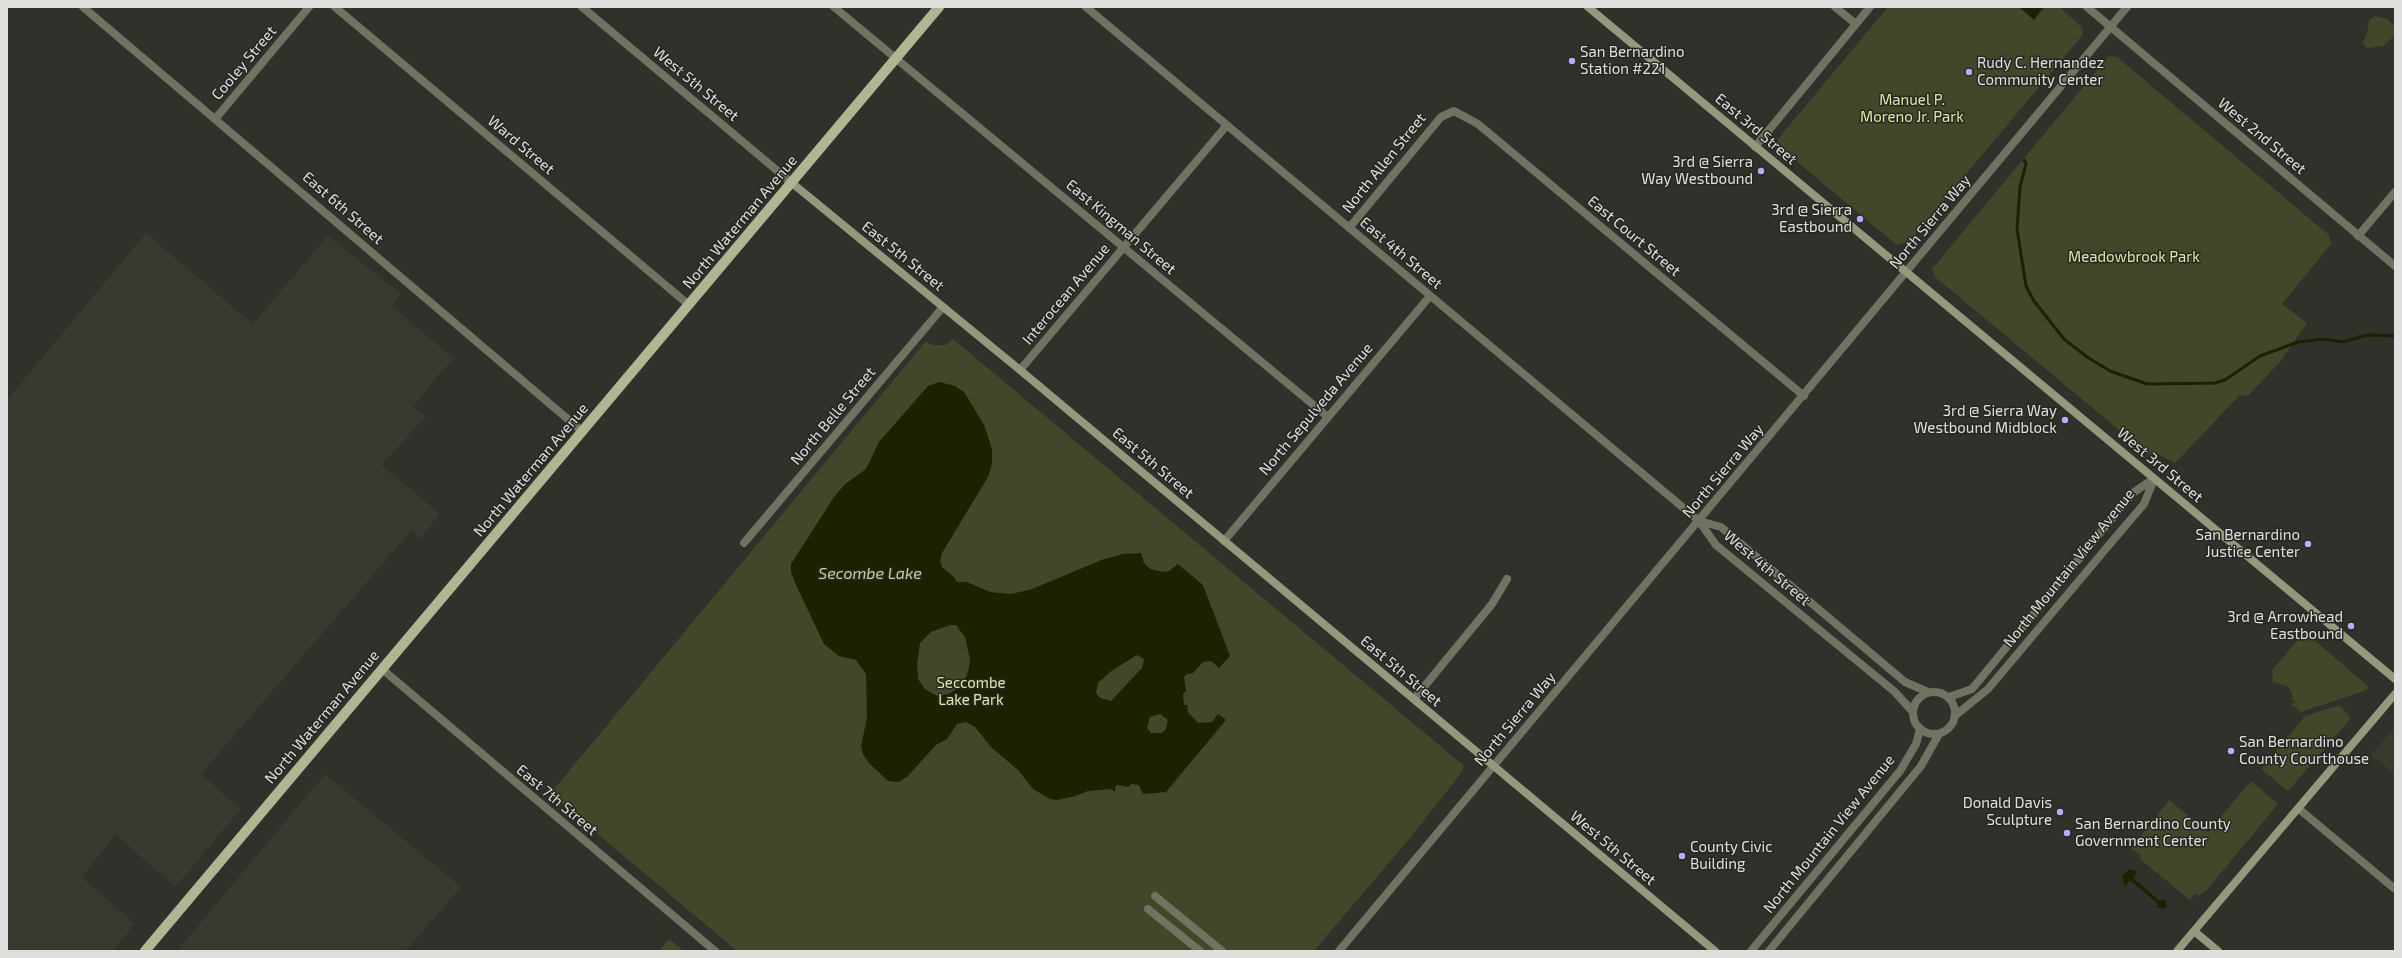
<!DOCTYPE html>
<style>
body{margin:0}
#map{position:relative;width:2402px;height:958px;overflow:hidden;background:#30312b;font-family:"Exo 2",sans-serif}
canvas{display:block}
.frame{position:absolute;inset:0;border:8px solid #dfe0dd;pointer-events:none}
</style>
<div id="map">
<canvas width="2402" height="958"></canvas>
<div class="frame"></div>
</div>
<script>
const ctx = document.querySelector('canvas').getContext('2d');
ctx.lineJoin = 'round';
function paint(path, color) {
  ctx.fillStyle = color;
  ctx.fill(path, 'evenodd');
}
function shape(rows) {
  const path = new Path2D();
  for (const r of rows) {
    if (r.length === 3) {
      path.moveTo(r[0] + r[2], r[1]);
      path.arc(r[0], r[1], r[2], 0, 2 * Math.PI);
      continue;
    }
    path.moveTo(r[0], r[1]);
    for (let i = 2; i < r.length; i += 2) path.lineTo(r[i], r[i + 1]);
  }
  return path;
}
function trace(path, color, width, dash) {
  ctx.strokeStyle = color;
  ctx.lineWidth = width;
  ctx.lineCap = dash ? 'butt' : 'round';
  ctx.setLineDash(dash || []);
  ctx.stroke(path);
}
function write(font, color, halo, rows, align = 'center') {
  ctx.font = font + ' "Exo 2",sans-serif';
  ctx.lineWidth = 3;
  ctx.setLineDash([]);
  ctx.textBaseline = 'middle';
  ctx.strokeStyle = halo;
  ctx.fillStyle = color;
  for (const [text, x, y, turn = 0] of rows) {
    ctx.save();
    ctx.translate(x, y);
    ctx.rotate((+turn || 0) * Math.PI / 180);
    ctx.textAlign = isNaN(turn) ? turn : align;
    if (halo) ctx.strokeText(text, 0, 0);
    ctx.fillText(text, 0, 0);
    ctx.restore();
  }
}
paint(shape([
 [146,233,253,324,328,235,401,294,392,306,455,359,441,372,413,407,426,416,382,465,440,514,420,539,411,531,201,774,241,809,176,887,115,835,82,877,135,924,113,951,7,951,7,400],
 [2395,727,2395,775,2371,755],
 [325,774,461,887,406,951,177,951]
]), '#373a2e');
paint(shape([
 [1888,7,2059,7,2082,27,2083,32,2082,36,1909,242,1897,245,1778,146,1778,139],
 [2375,16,2388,19,2394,26,2394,36,2383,46,2367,48,2362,43,2367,34,2369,20],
 [2109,56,2117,57,2329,235,2331,244,2282,304,2307,323,2280,362,2248,396,2240,395,2175,463,2156,453,2148,454,1935,277,1932,269],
 [953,339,1463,765,1463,771,1409,839,1314,951,737,951,550,794,926,341,932,345,946,345],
 [2305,632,2368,686,2367,690,2301,712,2291,704,2296,702,2293,700,2291,691,2287,686,2273,682,2272,670],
 [2340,705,2351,718,2288,791,2261,769,2305,716],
 [2251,781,2278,804,2206,891,2205,890,2199,896,2196,893,2190,900,2140,859,2141,856,2131,848,2169,800,2208,832],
 [669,939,684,951,659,951]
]), '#41482a');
paint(shape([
 [2019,7,2044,7,2034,20],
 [939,382,955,386,964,392,984,425,992,449,992,464,988,477,942,553,940,561,942,567,954,577,957,582,967,582,990,592,1011,594,1032,589,1104,559,1123,554,1141,553,1144,563,1150,569,1163,572,1169,571,1178,564,1203,585,1230,656,1219,668,1211,661,1203,662,1193,673,1187,674,1184,677,1186,691,1183,694,1184,705,1187,705,1188,712,1198,723,1212,722,1218,714,1226,720,1166,792,1143,794,1139,785,1132,784,1128,787,1118,785,1115,787,1115,792,1111,789,1088,791,1075,796,1057,800,1050,799,1033,789,1018,770,991,747,975,727,966,722,957,724,947,739,936,745,907,777,898,782,888,781,869,763,863,754,861,746,867,718,866,674,856,660,839,656,824,644,797,587,791,572,791,564,834,497,844,485,866,469,879,442,928,386],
 [950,625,956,625,965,637,970,659,969,668,966,677,955,690,949,694,937,696,925,689,918,679,917,664,920,643,931,632],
 [1137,655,1144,659,1142,668,1111,701,1100,698,1096,693,1098,683,1110,672],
 [1160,714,1168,720,1166,729,1162,733,1151,733,1147,728,1150,717],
 [2130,869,2137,872,2133,878,2160,901,2163,899,2166,902,2167,906,2164,909,2156,907,2158,904,2130,880,2125,886,2124,884,2122,876]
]), '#1c2200');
trace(shape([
 [2024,160,2026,164,2020,187,2017,229,2026,286,2034,301,2064,339,2087,357,2110,371,2147,384,2215,383,2225,380,2260,356,2298,342,2322,339,2343,342,2367,335,2395,336]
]), '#1c2200', 3);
trace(shape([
 [83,7,583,432],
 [335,7,689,305],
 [834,7,1328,417],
 [1086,7,1699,521],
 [1835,7,1856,24],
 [216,118,309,7],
 [1755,147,1870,7],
 [1349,228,1441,117,1454,111,1478,124,1804,396],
 [2358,236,2395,192],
 [1020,370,1227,125],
 [1224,541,1430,296],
 [744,543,943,307],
 [382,669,715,951],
 [1414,699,1492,604,1507,579],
 [2299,809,2395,889],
 [1155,896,1222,951],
 [1148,909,1200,951]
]), '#6f7462', 8);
trace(shape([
 [582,7,792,183],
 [2087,7,2395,266],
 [1699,521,1716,545,1895,692,1913,712],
 [1699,521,1721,527,1905,682,1928,692],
 [1934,713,21],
 [1949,697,1972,689,2133,493,2153,479],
 [1956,715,1988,689,2109,545,2144,504,2154,479],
 [1339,951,2127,7],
 [1751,951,1900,771,1916,744,1920,729],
 [1769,951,1921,766,1939,734]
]), '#6f7462', 8);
trace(shape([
 [1588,7,2395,679],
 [792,183,1020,370,1715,951],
 [2194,931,2218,951],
 [2177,951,2395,694]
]), '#93997d', 8);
trace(shape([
 [145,951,939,7]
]), '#aeb792', 10);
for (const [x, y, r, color] of [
 [1572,61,4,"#baaaf7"],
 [1969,72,4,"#baaaf7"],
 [1761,171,4,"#baaaf7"],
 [1860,219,4,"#baaaf7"],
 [2065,420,4,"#baaaf7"],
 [2308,544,4,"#baaaf7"],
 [2351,626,4,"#baaaf7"],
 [2231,751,4,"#baaaf7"],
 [2060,812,4,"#baaaf7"],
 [2067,833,4,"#baaaf7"],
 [1682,856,4,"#baaaf7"]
]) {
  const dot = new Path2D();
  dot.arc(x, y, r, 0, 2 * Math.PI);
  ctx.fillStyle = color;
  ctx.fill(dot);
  trace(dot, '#262722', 1.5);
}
write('15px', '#dfe0dd', '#262722', [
 ["San Bernardino",1580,52,"left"],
 ["Station #221",1580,69,"left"],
 ["Rudy C. Hernandez",1977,63,"left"],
 ["Community Center",1977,80,"left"],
 ["3rd @ Sierra",1753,162],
 ["Way Westbound",1753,179],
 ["3rd @ Sierra",1852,210],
 ["Eastbound",1852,227],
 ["3rd @ Sierra Way",2057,411],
 ["Westbound Midblock",2057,428],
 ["San Bernardino",2300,535],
 ["Justice Center",2300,552],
 ["3rd @ Arrowhead",2343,617],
 ["Eastbound",2343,634],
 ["San Bernardino",2239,742,"left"],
 ["County Courthouse",2239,759,"left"],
 ["Donald Davis",2052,803],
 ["Sculpture",2052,820],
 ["San Bernardino County",2075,824,"left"],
 ["Government Center",2075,841,"left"],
 ["County Civic",1690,847,"left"],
 ["Building",1690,864,"left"]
], 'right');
write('15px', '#dfe0dd', '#262722', [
 ["Cooley Street",244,63,-50],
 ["West 5th Street",696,84,40],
 ["East 3rd Street",1756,129,40],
 ["West 2nd Street",2262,136,40],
 ["Ward Street",521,145,40],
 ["North Allen Street",1384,163,-51],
 ["East 6th Street",343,208,41],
 ["North Waterman Avenue",740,222,-50],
 ["North Sierra Way",1930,222,-50],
 ["East Kingman Street",1121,227,40],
 ["East Court Street",1634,236,40],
 ["East 4th Street",1401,253,40],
 ["East 5th Street",903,256,39],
 ["Interocean Avenue",1066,294,-50],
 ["North Sepulveda Avenue",1316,409,-50],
 ["North Belle Street",833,416,-50],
 ["East 5th Street",1153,463,40],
 ["West 3rd Street",2160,465,40],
 ["North Waterman Avenue",531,470,-50],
 ["North Sierra Way",1723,471,-50],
 ["West 4th Street",1767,568,40],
 ["North Mountain View Avenue",2069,568,-51],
 ["East 5th Street",1401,671,40],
 ["North Waterman Avenue",322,717,-50],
 ["North Sierra Way",1515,719,-50],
 ["East 7th Street",557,800,40],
 ["North Mountain View Avenue",1829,834,-51],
 ["West 5th Street",1613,848,40]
]);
write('15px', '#dae9a5', '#262722', [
 ["Manuel P.",1912,100],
 ["Moreno Jr. Park",1912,117],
 ["Meadowbrook Park",2134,257],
 ["Seccombe",971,683],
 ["Lake Park",971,700]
]);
write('italic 16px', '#c0cf8c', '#262722', [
 ["Secombe Lake",870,574]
]);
</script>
